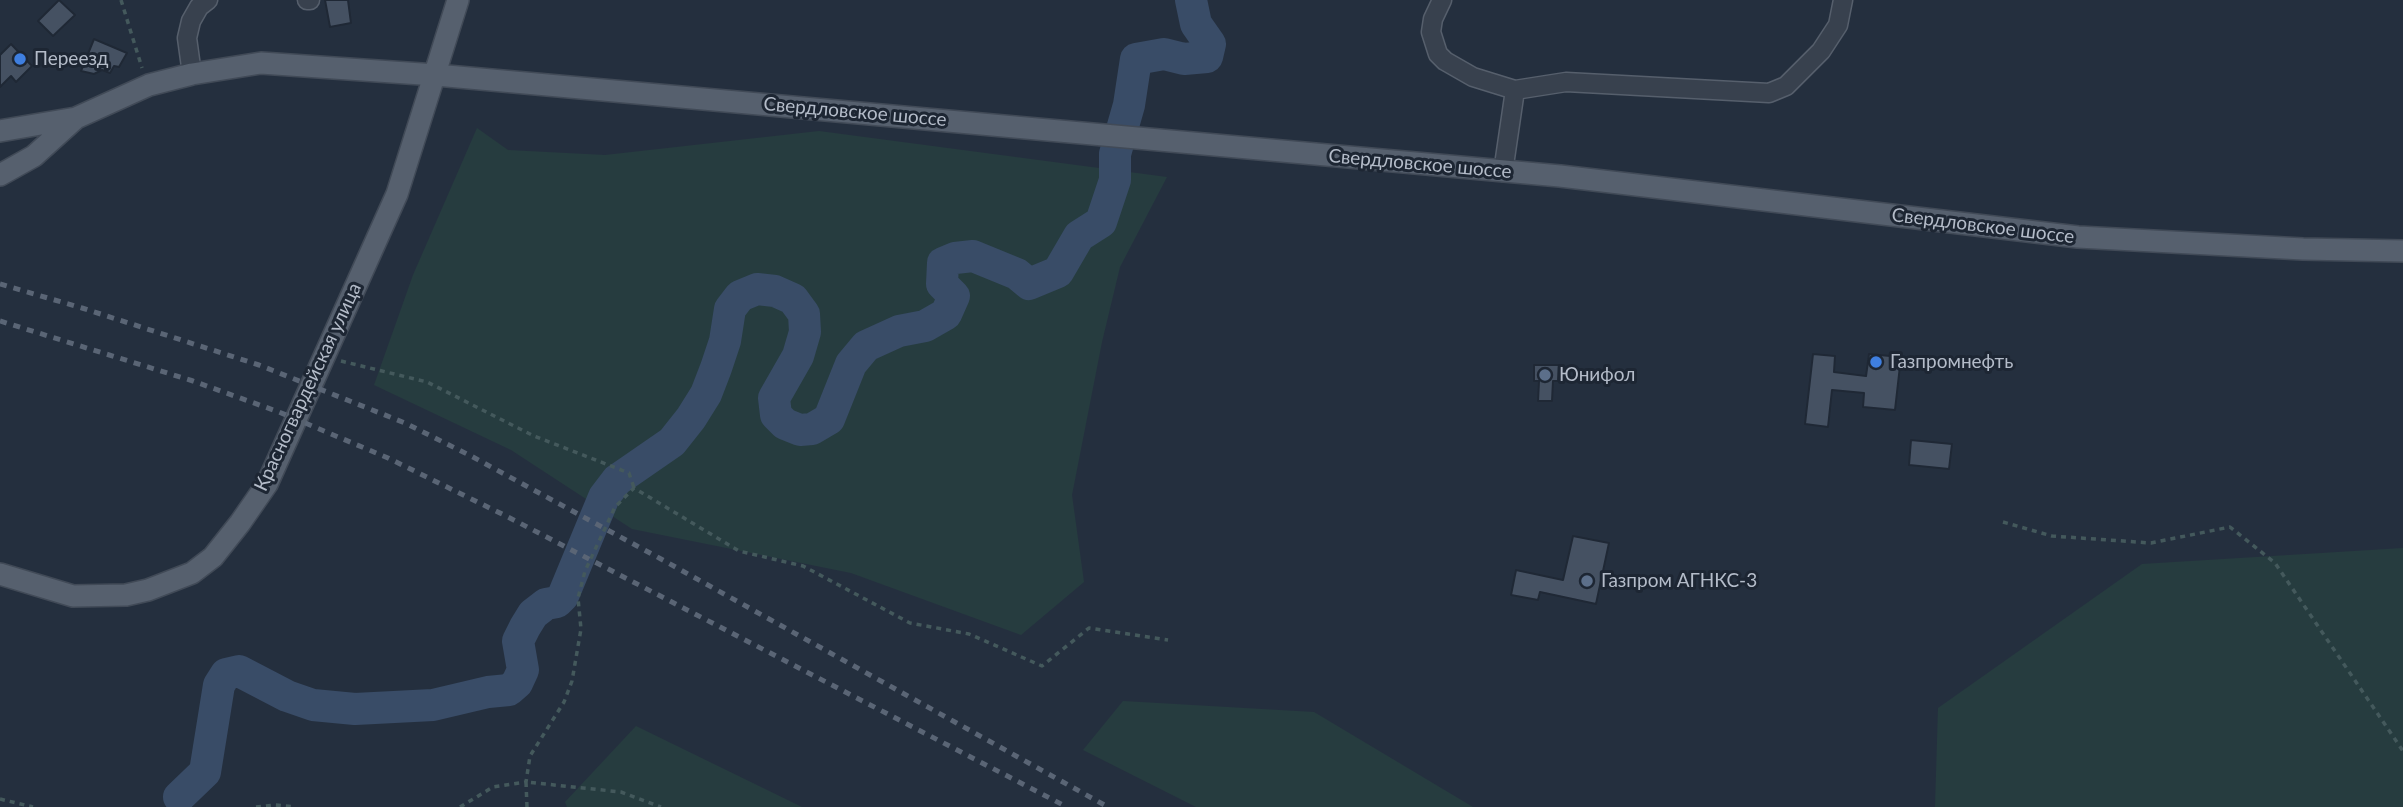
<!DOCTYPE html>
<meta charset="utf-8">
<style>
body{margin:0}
canvas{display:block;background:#242f3e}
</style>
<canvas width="2403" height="807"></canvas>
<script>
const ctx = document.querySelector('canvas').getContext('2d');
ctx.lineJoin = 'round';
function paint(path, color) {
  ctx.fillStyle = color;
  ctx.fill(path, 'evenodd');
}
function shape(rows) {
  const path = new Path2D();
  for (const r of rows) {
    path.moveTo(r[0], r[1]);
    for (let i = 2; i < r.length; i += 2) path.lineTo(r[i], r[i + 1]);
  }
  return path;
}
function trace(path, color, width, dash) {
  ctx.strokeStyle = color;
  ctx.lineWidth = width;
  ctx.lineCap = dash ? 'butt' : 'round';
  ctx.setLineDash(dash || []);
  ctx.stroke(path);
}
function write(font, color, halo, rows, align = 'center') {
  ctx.font = font + ' Lato,sans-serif';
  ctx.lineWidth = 6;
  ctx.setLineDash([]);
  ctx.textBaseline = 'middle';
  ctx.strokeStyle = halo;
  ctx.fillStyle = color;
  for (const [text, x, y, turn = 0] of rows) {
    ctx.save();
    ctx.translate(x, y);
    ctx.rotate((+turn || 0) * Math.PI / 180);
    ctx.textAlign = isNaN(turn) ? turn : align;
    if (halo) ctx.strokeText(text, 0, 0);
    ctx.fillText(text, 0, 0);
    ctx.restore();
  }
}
paint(shape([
 [477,128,508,150,605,155,819,131,1167,177,1120,267,1102,342,1072,495,1084,582,1021,635,851,573,632,529,511,450,374,385,413,275],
 [2403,548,2403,807,1935,807,1938,708,2142,564],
 [1123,701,1314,712,1473,807,1196,807,1083,750],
 [636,726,802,807,567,807,565,802]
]), '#263c3f');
trace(shape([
 [179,797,205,772,219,685,226,674,239,671,287,696,313,705,355,709,433,705,488,692,509,690,517,683,523,670,518,641,525,627,533,614,546,604,557,602,563,596,604,497,617,480,672,442,691,418,706,394,716,368,725,341,730,309,740,296,757,289,775,291,793,299,804,314,805,332,798,356,774,398,776,415,785,424,800,430,812,429,829,419,851,364,866,346,899,331,925,326,946,314,954,296,942,284,943,263,955,258,973,256,1017,274,1029,284,1058,272,1079,236,1101,222,1115,180,1115,154,1129,105,1136,59,1164,54,1184,59,1207,57,1210,44,1196,24,1191,0]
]), '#394c67', 32);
const building = shape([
 [59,0,75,15,53,36,38,21,59,0],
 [325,0,348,0,351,23,330,27,325,0],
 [94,39,127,53,119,67,114,66,110,73,102,70,94,74,81,71,94,39],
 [11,44,32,66,16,82,11,76,0,87,0,55,11,44],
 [1813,354,1835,356,1834,372,1866,376,1869,354,1901,357,1895,410,1863,407,1864,393,1832,390,1828,427,1805,424,1813,354],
 [1534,365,1559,365,1558,381,1553,381,1552,401,1538,401,1539,381,1534,381,1534,365],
 [1911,440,1952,444,1949,469,1909,465,1911,440],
 [1573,536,1609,543,1596,604,1540,592,1538,600,1511,595,1516,570,1563,580,1573,536]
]);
paint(building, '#455162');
trace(building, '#1f2835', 2);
const minor = shape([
 [307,0,310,0],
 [1442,0,1433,19,1431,32,1438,54,1445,61,1473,77,1515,90,1503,172],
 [192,74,187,38,191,21,199,7,208,0],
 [1515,90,1566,82,1769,93,1786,86,1821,51,1838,25,1843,0]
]);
const major = shape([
 [0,131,76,118,149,85,192,74,261,63,436,75,1560,176,2078,237,2303,249,2403,251],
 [0,175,34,156,76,118],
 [0,574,73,596,126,595,148,590,192,573,213,557,240,523,267,484,397,194,458,0]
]);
trace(minor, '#565f6c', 21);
trace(major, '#414a57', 24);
trace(shape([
 [121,0,142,68],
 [341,361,427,382,534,436,629,473,634,488],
 [2003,522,2052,536,2151,543,2230,527,2275,563,2403,751],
 [0,799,33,807],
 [256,807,275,805,295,807],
 [460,807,493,787,526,782,530,756,564,702,572,681,581,629,578,598,585,571,615,507,634,488,739,551,803,566,910,623,969,634,1042,666,1089,628,1168,640],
 [527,807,526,782,621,792,661,807]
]), '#44595c', 3.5, [5, 5]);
trace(minor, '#38414e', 18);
trace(major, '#56606e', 21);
trace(shape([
 [0,284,82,308,259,365,405,423,471,456,661,559,1108,807],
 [0,321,193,381,279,412,388,458,508,517,1067,807]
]), '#5a6575', 5, [7, 7]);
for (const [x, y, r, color] of [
 [20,59,7,"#3f7fe0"],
 [1876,362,7,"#3f7fe0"],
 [1545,375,7,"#5c6f8a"],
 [1587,581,7,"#5c6f8a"]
]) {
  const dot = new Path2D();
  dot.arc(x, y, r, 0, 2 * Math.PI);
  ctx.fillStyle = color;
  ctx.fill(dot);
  trace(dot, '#1d2633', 2.5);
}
write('19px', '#b4bcc9', '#1d2633', [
 ["Переезд",34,59],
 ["Газпромнефть",1890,362],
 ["Юнифол",1559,375],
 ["Газпром АГНКС-3",1601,581]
], 'left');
write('19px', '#b4bcc9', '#1d2633', [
 ["Свердловское шоссе",855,112,5],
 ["Свердловское шоссе",1420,164,5],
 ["Свердловское шоссе",1983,226,7],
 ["Красногвардейская улица",308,387,-65]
]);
</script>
